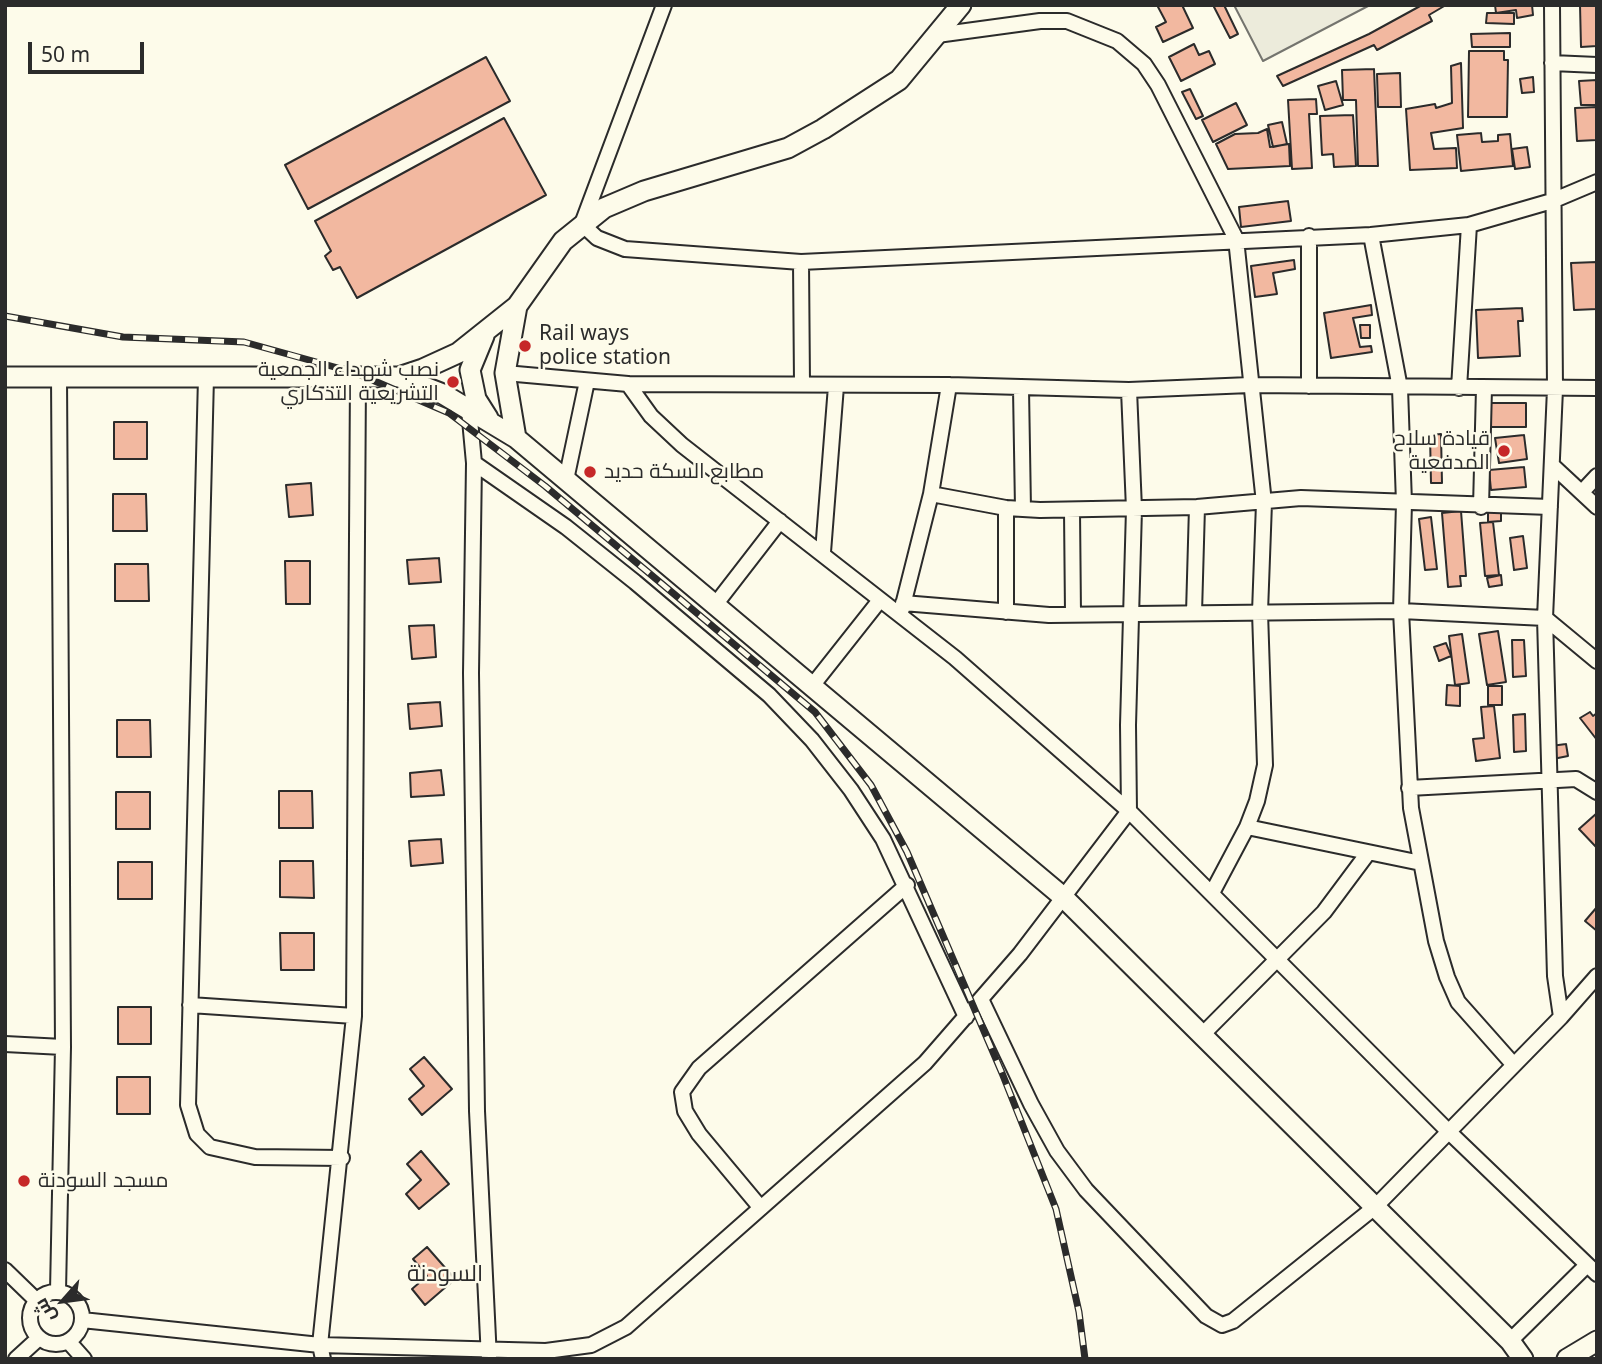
<!DOCTYPE html>
<meta charset="utf-8">
<style>
body{margin:0}
#map{position:relative;width:1602px;height:1364px;overflow:hidden;background:#fdfbea;font-family:"Noto Sans",Cairo,sans-serif}
canvas{display:block}
.frame{position:absolute;inset:0;border:7px solid #2b2b2b;pointer-events:none}
.north{position:absolute;left:28px;top:1266px;width:70px;height:70px;-webkit-text-stroke:5px #fdfbea;paint-order:stroke;rotate:242deg;font-size:19px;font-weight:700;line-height:28px;text-align:center;color:#2b2b2b}
.north::after{content:'';display:block;margin:auto;width:24px;height:32px;background:#2b2b2b;clip-path:polygon(50% 0,100% 100%,50% 72%,0 100%)}
.scale{position:absolute;left:28px;top:42px;width:116px;height:32px;box-sizing:border-box;border:4px solid #2b2b2b;border-top:0;padding-left:9px;font-size:21px;line-height:24px;white-space:nowrap;color:#2b2b2b;-webkit-text-stroke:5px #fdfbea;paint-order:stroke}
</style>
<div id="map">
<canvas width="1602" height="1364"></canvas>
<div class="frame"></div>
<div class="north">ش</div>
<div class="scale">50 m</div>
</div>
<script>
const ctx = document.querySelector('canvas').getContext('2d');
ctx.lineJoin = 'round';
function paint(path, color) {
  ctx.fillStyle = color;
  ctx.fill(path, 'evenodd');
}
function shape(rows) {
  const path = new Path2D();
  for (const r of rows) {
    if (r.length === 3) {
      path.moveTo(r[0] + r[2], r[1]);
      path.arc(r[0], r[1], r[2], 0, 2 * Math.PI);
      continue;
    }
    path.moveTo(r[0], r[1]);
    for (let i = 2; i < r.length; i += 2) path.lineTo(r[i], r[i + 1]);
  }
  return path;
}
function trace(path, color, width, dash) {
  ctx.strokeStyle = color;
  ctx.lineWidth = width;
  ctx.lineCap = dash ? 'butt' : 'round';
  ctx.setLineDash(dash || []);
  ctx.stroke(path);
}
function write(font, color, halo, rows, align = 'center') {
  ctx.font = font + ' "Noto Sans",Cairo,sans-serif';
  ctx.lineWidth = 5;
  ctx.setLineDash([]);
  ctx.textBaseline = 'middle';
  ctx.strokeStyle = halo;
  ctx.fillStyle = color;
  for (const [text, x, y, turn = 0] of rows) {
    ctx.save();
    ctx.translate(x, y);
    ctx.rotate((+turn || 0) * Math.PI / 180);
    ctx.textAlign = isNaN(turn) ? turn : align;
    if (halo) ctx.strokeText(text, 0, 0);
    ctx.fillText(text, 0, 0);
    ctx.restore();
  }
}
const green = shape([
 [1234,5,1370,5,1263,61,1234,5]
]);
paint(green, '#ecebdb');
trace(green, '#74746e', 2);
const building = shape([
 [1157,5,1182,5,1193,28,1163,42,1156,27,1166,22,1157,5],
 [1213,5,1224,5,1238,34,1230,38,1213,5],
 [1422,5,1446,5,1429,15,1432,21,1377,50,1374,45,1283,86,1277,76,1369,34,1422,5],
 [1495,5,1532,5,1533,15,1517,18,1516,10,1496,13,1495,5],
 [1580,5,1597,5,1597,46,1581,47,1580,5],
 [1487,13,1514,13,1514,24,1486,23,1487,13],
 [1510,33,1510,47,1472,47,1471,34,1510,33],
 [1194,44,1199,55,1209,51,1215,64,1181,81,1169,57,1194,44],
 [1469,51,1504,51,1504,60,1508,60,1507,117,1468,117,1469,51],
 [486,57,510,101,308,209,285,165,486,57],
 [1461,63,1463,128,1431,133,1434,149,1456,148,1457,168,1410,170,1406,109,1435,104,1436,108,1452,103,1451,66,1461,63],
 [1374,69,1378,166,1358,166,1356,100,1343,100,1342,70,1374,69],
 [1400,73,1401,107,1378,107,1377,74,1400,73],
 [1533,77,1534,92,1522,93,1520,79,1533,77],
 [1597,80,1597,105,1581,105,1579,81,1597,80],
 [1336,81,1343,105,1325,110,1318,86,1336,81],
 [1190,89,1203,116,1196,119,1182,92,1190,89],
 [1316,99,1317,114,1309,114,1312,168,1292,169,1288,100,1316,99],
 [1236,103,1247,125,1213,142,1202,120,1236,103],
 [1597,107,1597,140,1577,141,1575,108,1597,107],
 [1353,115,1356,166,1334,167,1333,154,1322,155,1320,116,1353,115],
 [504,118,546,195,357,298,340,267,333,270,325,256,331,251,315,221,504,118],
 [1282,122,1287,144,1273,147,1268,125,1282,122],
 [1267,129,1270,147,1289,144,1290,166,1228,169,1216,144,1235,134,1258,133,1267,129],
 [1481,133,1482,142,1498,141,1498,135,1510,134,1513,166,1461,171,1457,135,1481,133],
 [1527,147,1530,167,1515,169,1512,149,1527,147],
 [1288,201,1291,221,1241,227,1239,207,1288,201],
 [1294,260,1295,269,1273,273,1277,294,1255,297,1251,266,1294,260],
 [1597,262,1597,309,1574,310,1571,263,1597,262],
 [1371,305,1372,315,1353,318,1360,347,1371,346,1372,352,1331,358,1324,313,1371,305],
 [1522,308,1523,321,1518,321,1520,356,1478,358,1476,310,1522,308],
 [1360,325,1370,325,1370,338,1361,338,1360,325],
 [1486,403,1526,403,1526,427,1486,427,1486,403],
 [114,422,147,422,147,459,114,459,114,422],
 [1441,434,1442,483,1431,483,1430,435,1441,434],
 [1524,435,1527,459,1499,463,1495,438,1524,435],
 [1524,467,1526,487,1491,490,1489,470,1524,467],
 [311,483,313,515,289,517,286,485,311,483],
 [113,494,146,494,147,531,113,531,113,494],
 [1461,511,1466,576,1460,576,1461,586,1448,587,1442,513,1461,511],
 [1488,511,1501,511,1501,521,1488,522,1488,511],
 [1431,517,1437,569,1425,570,1419,519,1431,517],
 [1493,522,1499,575,1485,576,1480,523,1493,522],
 [1523,536,1527,568,1514,570,1510,538,1523,536],
 [439,558,441,582,409,584,407,560,439,558],
 [285,561,310,561,310,604,286,604,285,561],
 [115,564,148,564,149,601,115,601,115,564],
 [1501,575,1502,585,1489,587,1487,578,1501,575],
 [434,625,436,657,412,659,409,626,434,625],
 [1498,631,1506,682,1487,685,1479,634,1498,631],
 [1462,634,1469,683,1455,685,1449,636,1462,634],
 [1512,640,1524,640,1526,676,1513,677,1512,640],
 [1446,643,1451,656,1439,661,1434,647,1446,643],
 [1447,685,1460,686,1460,706,1446,705,1447,685],
 [1488,686,1502,686,1502,705,1488,705,1488,686],
 [440,702,442,726,410,729,408,704,440,702],
 [1494,706,1500,758,1476,761,1473,739,1484,738,1481,707,1494,706],
 [1590,712,1593,716,1597,713,1597,740,1580,718,1590,712],
 [1525,714,1526,751,1514,752,1513,715,1525,714],
 [117,720,150,720,151,757,117,757,117,720],
 [1566,744,1568,756,1553,759,1551,746,1566,744],
 [441,770,444,795,411,797,410,773,441,770],
 [279,791,312,791,313,828,279,828,279,791],
 [116,792,150,792,150,829,116,829,116,792],
 [1597,813,1597,848,1579,829,1597,813],
 [441,839,443,863,411,866,409,841,441,839],
 [280,861,313,861,314,898,280,897,280,861],
 [118,862,152,862,152,899,118,899,118,862],
 [1597,907,1597,931,1585,921,1597,907],
 [280,933,314,933,314,970,281,970,280,933],
 [118,1007,151,1007,151,1044,118,1044,118,1007],
 [424,1057,452,1089,422,1115,409,1099,424,1086,410,1069,424,1057],
 [117,1077,150,1077,150,1114,117,1114,117,1077],
 [421,1151,449,1184,419,1209,406,1194,421,1180,407,1164,421,1151],
 [427,1247,455,1279,425,1305,412,1289,427,1276,413,1259,427,1247]
]);
paint(building, '#f2b8a0');
trace(building, '#2b2b2b', 2);
const street = shape([
 [664,5,582,224,597,238,625,249,801,262,1371,235,1469,225,1552,201,1597,182],
 [1552,5,1555,389,1545,618,1555,976,1561,1017],
 [937,35,1040,21,1067,21,1117,41,1144,64,1158,85,1236,239,1264,503,1260,612,1265,765,1257,801,1247,827,1212,893],
 [1552,63,1597,65],
 [1371,235,1400,388,1404,503,1401,611,1411,808,1436,941,1447,977,1458,1002,1513,1064],
 [1309,236,1309,386],
 [801,262,802,384],
 [505,373,628,384,949,385,1129,390,1250,385,1597,388],
 [206,377,188,1105,197,1134,210,1147,255,1157,342,1158],
 [628,384,651,416,682,445,955,658,1129,811,1448,1131,1597,1274],
 [1459,388,1469,225],
 [1021,389,1023,509],
 [469,409,474,463,471,673,477,1111,489,1359],
 [474,463,566,527,635,582,769,695,812,740,851,790,883,839,966,1017],
 [1553,466,1597,507],
 [566,480,587,381],
 [1582,492,1597,476],
 [931,494,1006,508,1040,510,1197,507,1301,498,1550,507],
 [1481,507,1484,388],
 [1006,508,1006,612],
 [1072,511,1073,614],
 [823,552,836,386],
 [903,603,1049,615,1401,611,1545,618,1597,661],
 [715,605,780,521],
 [902,609,931,494,949,385],
 [1194,613,1197,507],
 [812,686,880,600],
 [1409,788,1576,779,1597,792],
 [1247,827,1421,863],
 [981,999,1031,1104,1057,1151,1086,1190,1206,1316,1222,1325,1233,1321,1375,1207,1561,1017,1597,976],
 [190,1005,354,1016],
 [1202,1035,1324,912,1368,853],
 [5,1044,63,1047],
 [760,1207,699,1134,685,1111,682,1092,699,1068,907,885],
 [5,1270,36,1300],
 [58,1291,63,1047,59,376],
 [56,1318,26],
 [82,1320,320,1345,546,1351,591,1345,626,1327,925,1063,1020,954,1129,811,1128,725,1134,509,1129,390],
 [68,1341,84,1359],
 [1510,1341,1587,1265],
 [16,1359,39,1338],
 [323,1359,320,1345,354,1016,358,377]
]);
const secondary = shape([
 [484,336,470,370,476,399,488,418],
 [5,377,399,377,423,369,458,353,517,306,563,241,604,208,644,191,788,148,823,129,899,80,961,5],
 [399,377,443,394,516,438,1062,896,1510,1341,1523,1359],
 [516,438,505,373,517,306],
 [1567,1359,1597,1341]
]);
trace(street, '#2b2b2b', 18);
trace(secondary, '#2b2b2b', 23);
trace(street, '#fdfbea', 14);
trace(secondary, '#fdfbea', 19);
const rail = shape([
 [5,316,123,337,244,342,356,373,449,413,545,486,815,712,871,785,907,852,1002,1073,1056,1209,1079,1312,1085,1359]
]);
trace(rail, '#2b2b2b', 7);
trace(rail, '#fdfbea', 4.5, [13]);
for (const [x, y, r, color] of [
 [525,346,7,"#c62828"],
 [453,382,7,"#c62828"],
 [1504,451,7,"#c62828"],
 [590,472,7,"#c62828"],
 [24,1181,7,"#c62828"]
]) {
  const dot = new Path2D();
  dot.arc(x, y, r, 0, 2 * Math.PI);
  ctx.fillStyle = color;
  ctx.fill(dot);
  trace(dot, '#fdfbea', 2.5);
}
write('21px', '#2b2b2b', '#fdfbea', [
 ["Rail ways",539,334],
 ["police station",539,358],
 ["نصب شهداء الجمعية",439,370,"right"],
 ["التشريعية التذكاري",439,394,"right"],
 ["قيادة سلاح",1490,439,"right"],
 ["المدفعية",1490,463,"right"],
 ["مطابع السكة حديد",604,472],
 ["مسجد السودنة",38,1181]
], 'left');
write('23px', '#2b2b2b', '#fdfbea', [
 ["السودنة",445,1274]
]);
</script>
